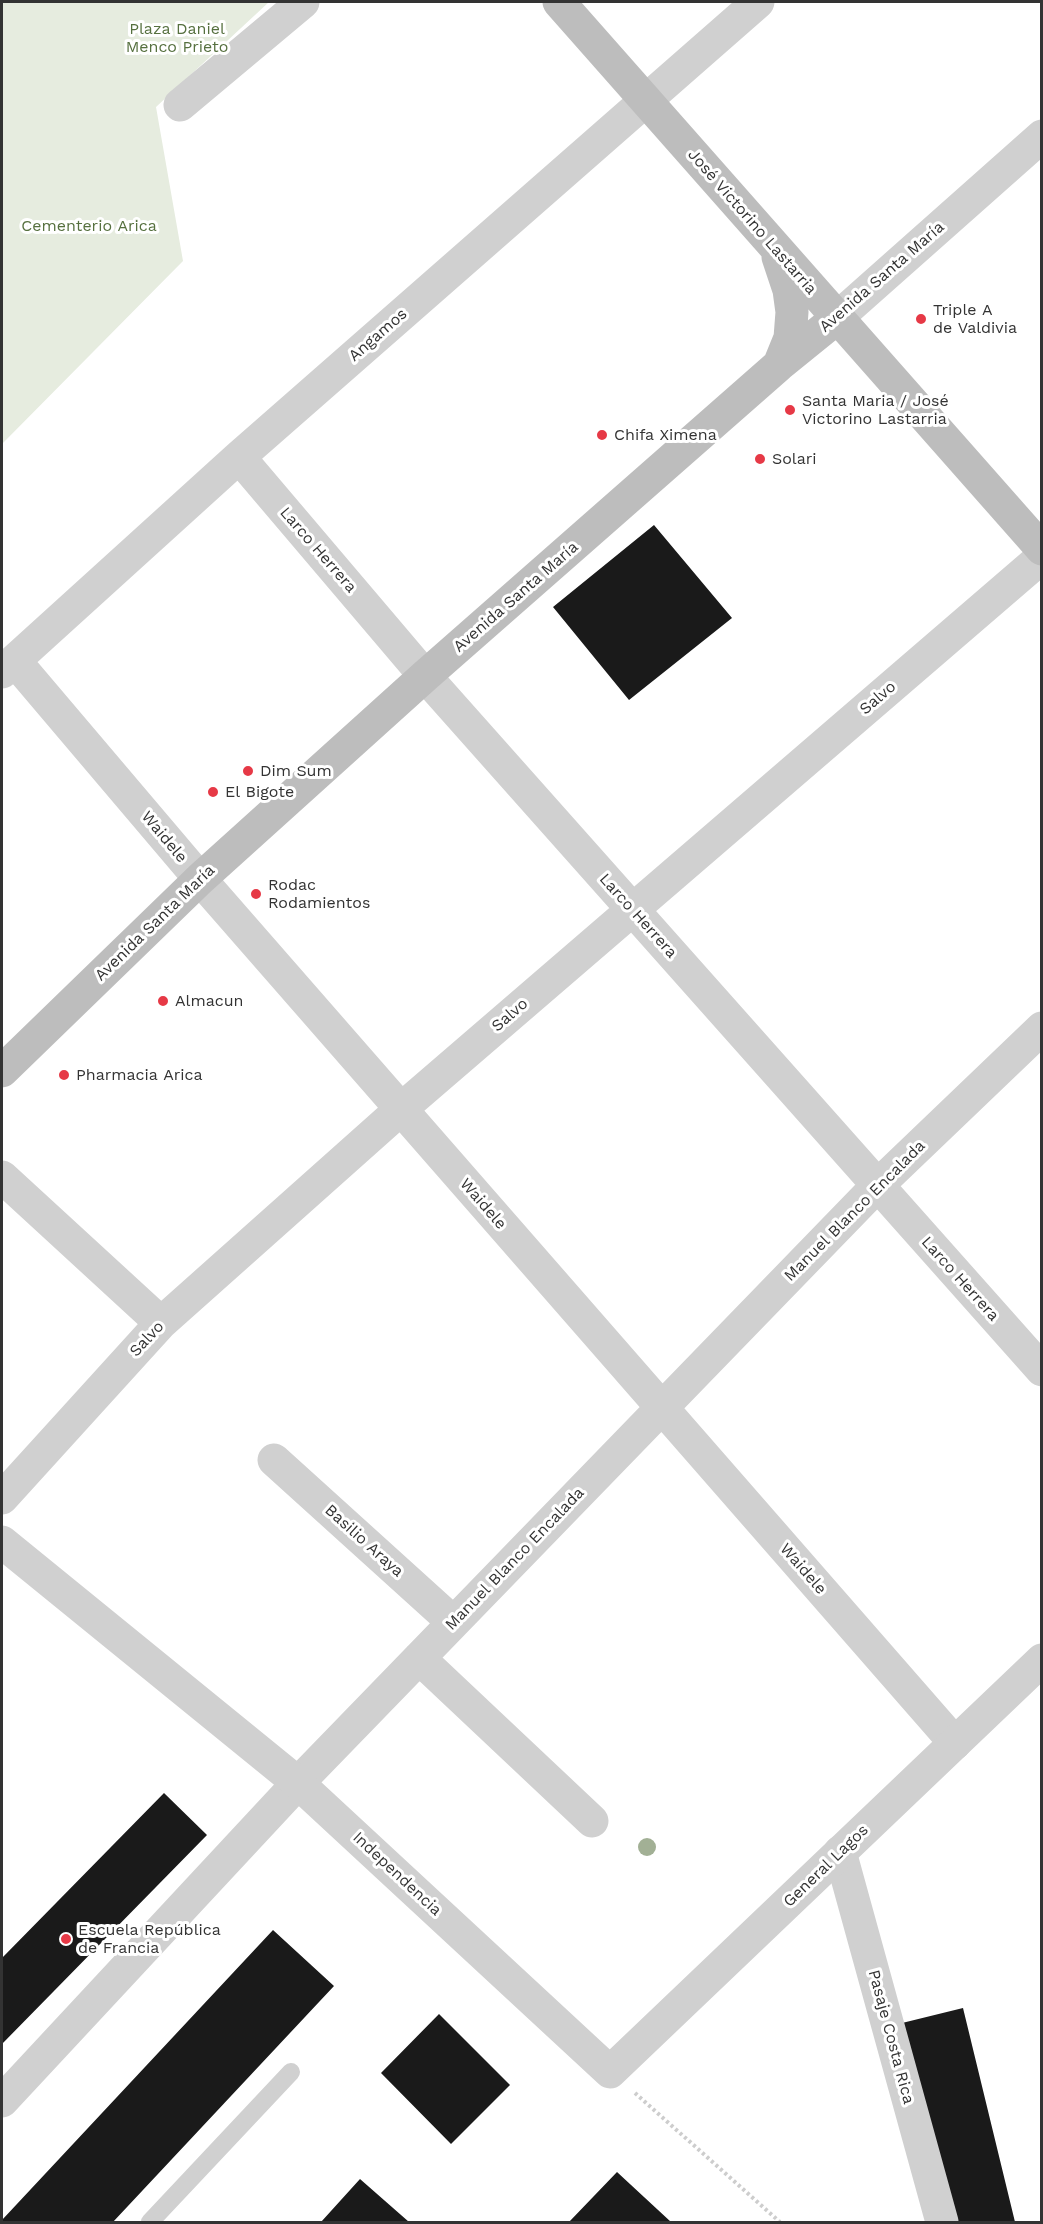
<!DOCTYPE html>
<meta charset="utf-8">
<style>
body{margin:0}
#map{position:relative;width:1043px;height:2224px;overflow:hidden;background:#fff;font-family:"Work Sans",sans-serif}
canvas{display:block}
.frame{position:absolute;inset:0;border:3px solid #333;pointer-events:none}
</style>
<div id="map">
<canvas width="1043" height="2224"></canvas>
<div class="frame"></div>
</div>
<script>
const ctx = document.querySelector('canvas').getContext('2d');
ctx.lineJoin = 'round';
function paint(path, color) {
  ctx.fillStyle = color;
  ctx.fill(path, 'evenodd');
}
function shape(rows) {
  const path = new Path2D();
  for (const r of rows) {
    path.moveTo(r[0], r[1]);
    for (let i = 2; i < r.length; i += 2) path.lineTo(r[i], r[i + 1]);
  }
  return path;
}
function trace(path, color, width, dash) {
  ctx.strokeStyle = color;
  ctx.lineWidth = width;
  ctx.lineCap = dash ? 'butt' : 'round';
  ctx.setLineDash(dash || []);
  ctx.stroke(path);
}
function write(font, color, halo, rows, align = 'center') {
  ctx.font = font + ' "Work Sans",sans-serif';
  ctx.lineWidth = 6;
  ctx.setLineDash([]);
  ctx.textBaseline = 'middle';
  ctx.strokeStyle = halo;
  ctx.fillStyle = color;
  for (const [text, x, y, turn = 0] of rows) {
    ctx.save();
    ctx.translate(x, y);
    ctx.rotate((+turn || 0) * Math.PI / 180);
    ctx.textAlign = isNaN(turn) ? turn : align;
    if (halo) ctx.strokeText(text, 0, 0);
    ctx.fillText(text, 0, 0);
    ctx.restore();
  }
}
paint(shape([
 [2,2,269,2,156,107,183,261,2,444]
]), '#e6ecdf');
paint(shape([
 [654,525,732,618,629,700,553,607],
 [164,1793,207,1835,2,2044,2,1958],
 [273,1930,334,1986,113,2222,2,2222,2,2220],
 [963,2008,1015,2222,946,2222,898,2024],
 [439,2014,510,2085,451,2144,381,2073],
 [617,2172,671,2222,569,2222],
 [360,2179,409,2222,321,2222]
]), '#1a1a1a');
trace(shape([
 [635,2093,780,2222]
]), '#cdcdcd', 4, [3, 3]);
trace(shape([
 [150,2222,291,2072]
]), '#d0d0d0', 18);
trace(shape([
 [180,105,303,2],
 [239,457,425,676,1042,1370],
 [15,661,200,879,955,1743],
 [2,672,239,457,758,2],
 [2,1177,161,1323],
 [274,1460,453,1622],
 [2,1498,161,1323,400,1110,1042,557],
 [419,1658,592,1821],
 [840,1852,942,2222],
 [2,2101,298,1783,877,1186,1042,1028]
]), '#d0d0d0', 33);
trace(shape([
 [837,318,1042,136],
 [2,1542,298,1783,610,2072,1042,1660]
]), '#d0d0d0', 33);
trace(shape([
 [559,2,1042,549],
 [778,257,789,290,792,312,790,338,779,365],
 [2,1071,200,879,425,676,779,365,837,318]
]), '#bdbdbd', 33);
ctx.fillStyle = '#a2b095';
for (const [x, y] of [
 [647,1847]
]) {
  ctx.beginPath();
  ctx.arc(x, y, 9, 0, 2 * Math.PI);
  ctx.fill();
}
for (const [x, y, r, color] of [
 [921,319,6,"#e63946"],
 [790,410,6,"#e63946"],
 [602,435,6,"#e63946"],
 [760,459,6,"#e63946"],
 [248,771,6,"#e63946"],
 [213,792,6,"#e63946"],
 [256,894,6,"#e63946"],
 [163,1001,6,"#e63946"],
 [64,1075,6,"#e63946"],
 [66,1939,6,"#e63946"]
]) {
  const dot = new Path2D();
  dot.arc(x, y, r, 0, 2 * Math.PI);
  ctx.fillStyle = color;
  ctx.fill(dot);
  trace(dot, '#fff', 2);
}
write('16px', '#56703f', '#fff', [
 ["Plaza Daniel",177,29],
 ["Menco Prieto",177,47],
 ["Cementerio Arica",89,226]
]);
write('16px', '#333', '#fff', [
 ["José Victorino Lastarria",752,222,49],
 ["Avenida Santa María",882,277,-41],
 ["Angamos",378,335,-41],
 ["Larco Herrera",318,550,49],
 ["Avenida Santa María",516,597,-41],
 ["Salvo",878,698,-41],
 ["Waidele",164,837,50],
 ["Larco Herrera",638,916,48],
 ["Avenida Santa María",155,923,-44],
 ["Salvo",510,1015,-41],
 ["Waidele",483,1204,49],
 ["Manuel Blanco Encalada",855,1211,-45],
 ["Larco Herrera",960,1279,48],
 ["Salvo",147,1339,-47],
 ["Basilio Araya",364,1541,42],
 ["Manuel Blanco Encalada",515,1559,-46],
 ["Waidele",803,1569,49],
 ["General Lagos",826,1866,-44],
 ["Independencia",397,1874,43],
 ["Pasaje Costa Rica",891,2037,75]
]);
write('16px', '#333', '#fff', [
 ["Triple A",933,310],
 ["de Valdivia",933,328],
 ["Santa Maria / José",802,401],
 ["Victorino Lastarria",802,419],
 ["Chifa Ximena",614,435],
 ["Solari",772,459],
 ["Dim Sum",260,771],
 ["El Bigote",225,792],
 ["Rodac",268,885],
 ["Rodamientos",268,903],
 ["Almacun",175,1001],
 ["Pharmacia Arica",76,1075],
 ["Escuela República",78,1930],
 ["de Francia",78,1948]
], 'left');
</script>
